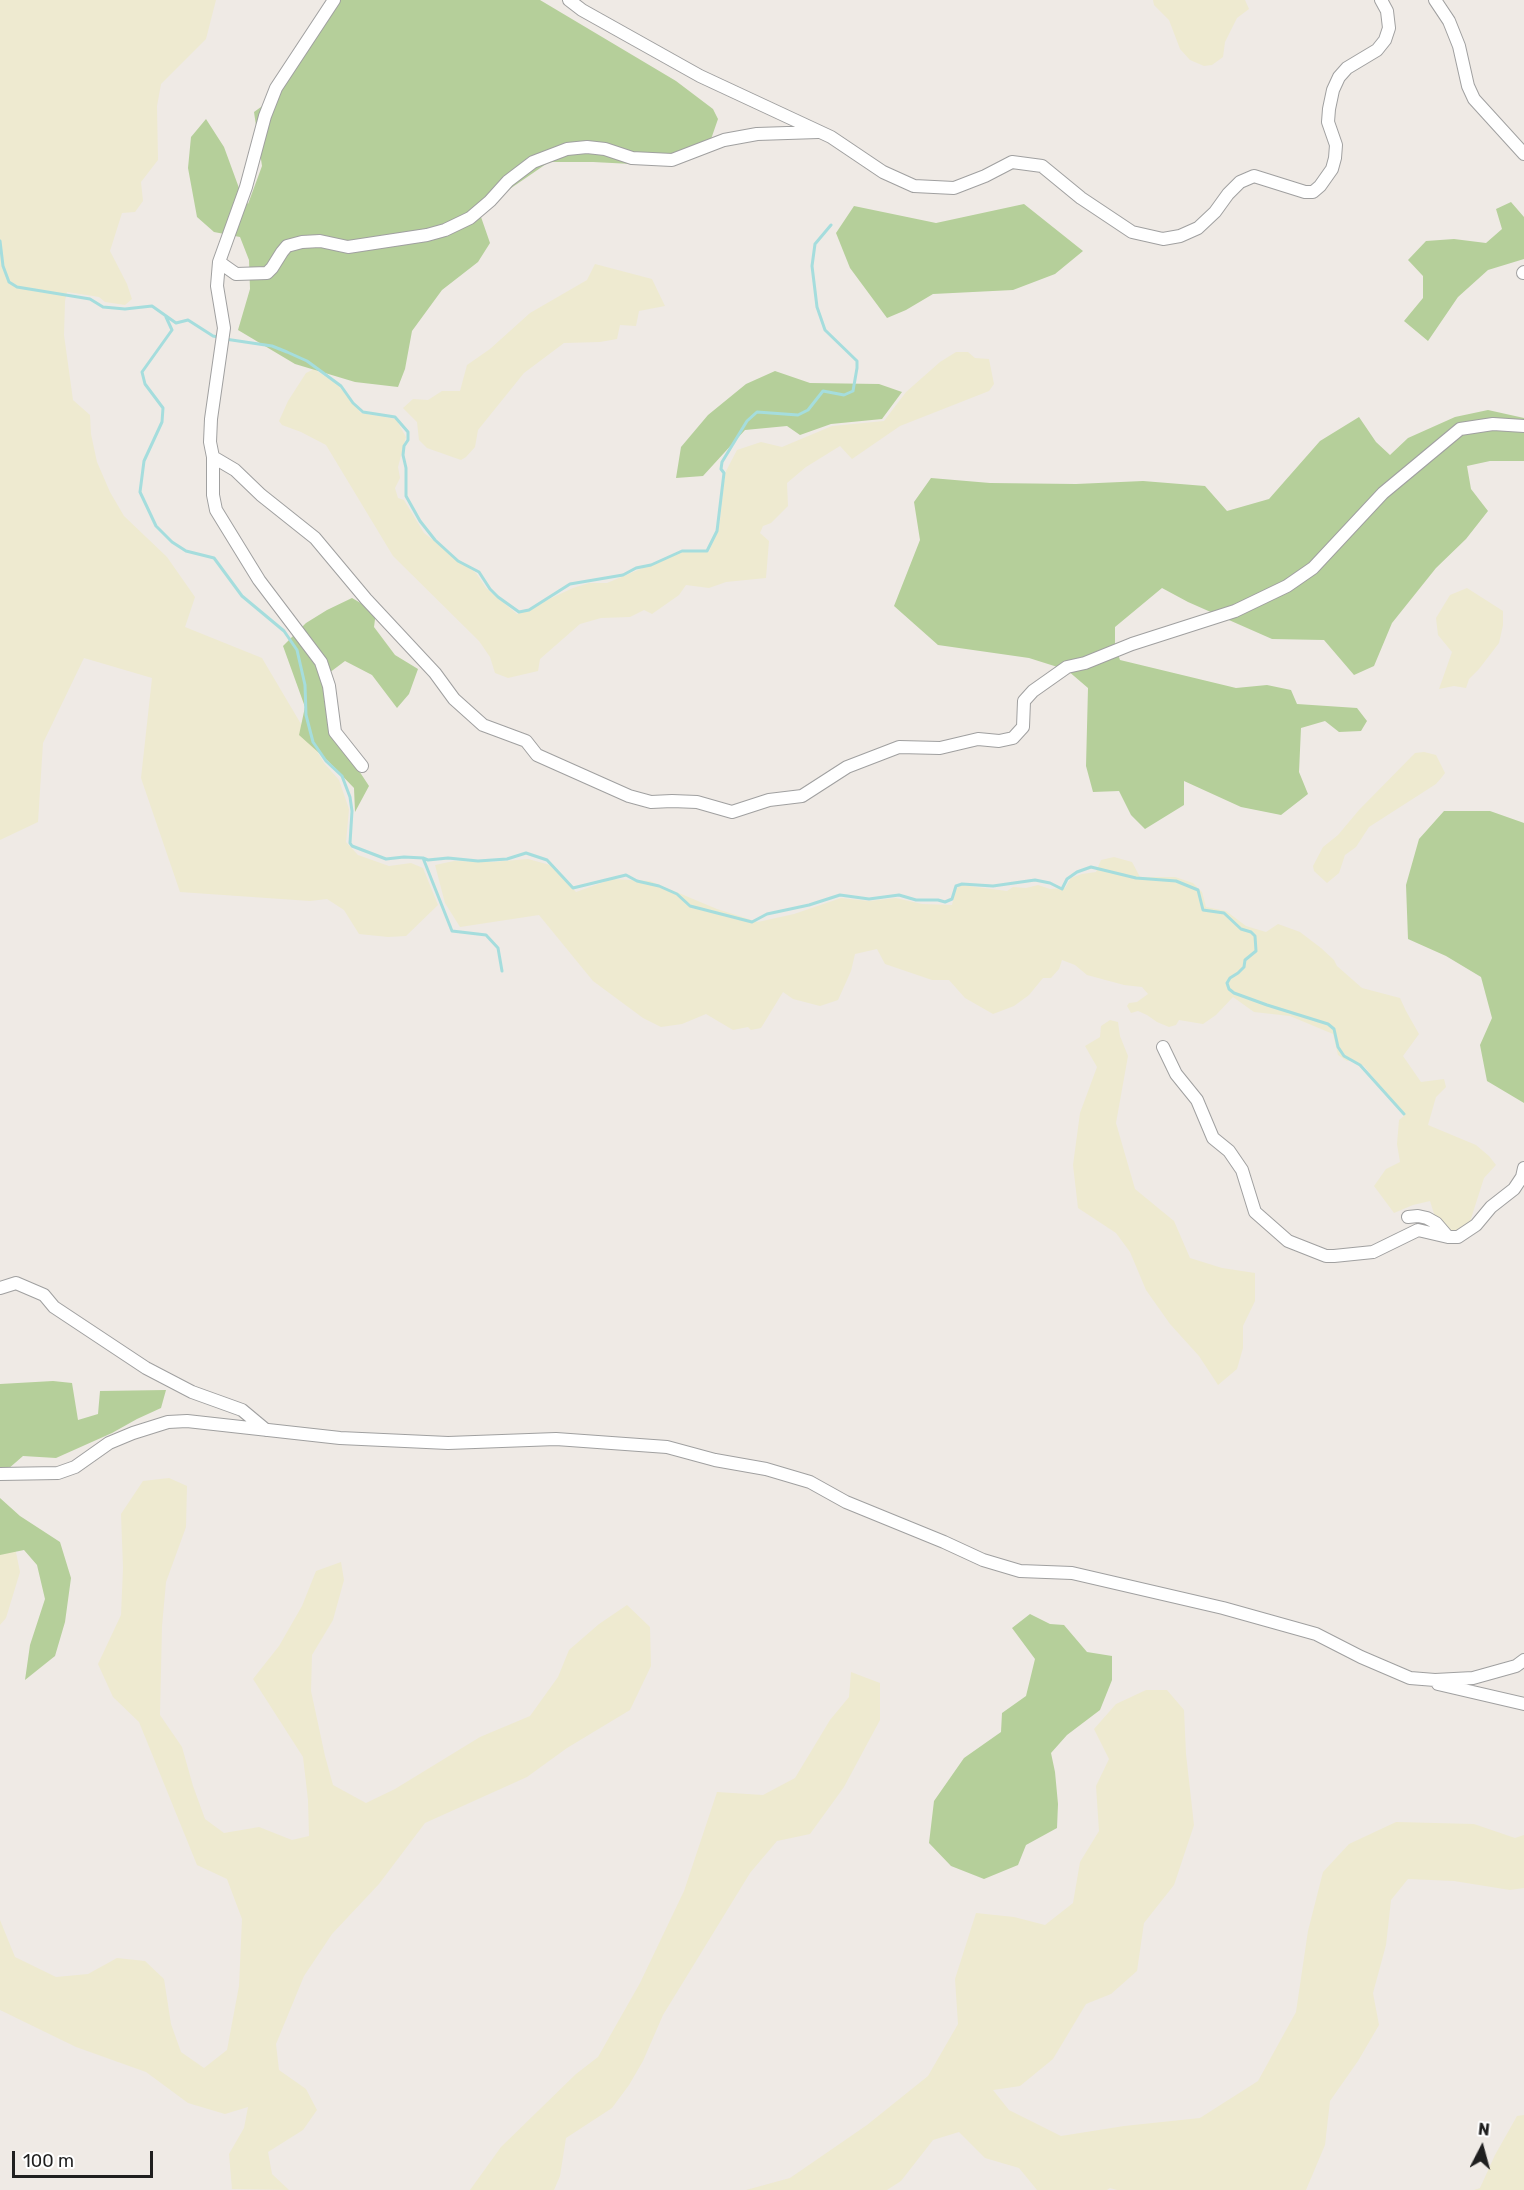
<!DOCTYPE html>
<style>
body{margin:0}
#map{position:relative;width:1524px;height:2190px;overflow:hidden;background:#efeae5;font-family:Rubik,sans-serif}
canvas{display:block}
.north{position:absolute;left:1452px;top:2118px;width:60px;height:60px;-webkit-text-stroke:4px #fff;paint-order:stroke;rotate:6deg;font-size:16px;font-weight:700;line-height:24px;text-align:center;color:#1f1f1f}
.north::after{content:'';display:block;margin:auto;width:21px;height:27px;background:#1f1f1f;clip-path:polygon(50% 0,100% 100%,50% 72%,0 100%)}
.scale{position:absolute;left:12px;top:2151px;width:141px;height:27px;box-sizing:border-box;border:3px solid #1f1f1f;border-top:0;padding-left:8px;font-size:18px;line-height:21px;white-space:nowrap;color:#1f1f1f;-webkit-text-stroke:4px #fff;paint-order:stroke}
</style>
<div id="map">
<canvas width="1524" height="2190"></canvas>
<div class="north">N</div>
<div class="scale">100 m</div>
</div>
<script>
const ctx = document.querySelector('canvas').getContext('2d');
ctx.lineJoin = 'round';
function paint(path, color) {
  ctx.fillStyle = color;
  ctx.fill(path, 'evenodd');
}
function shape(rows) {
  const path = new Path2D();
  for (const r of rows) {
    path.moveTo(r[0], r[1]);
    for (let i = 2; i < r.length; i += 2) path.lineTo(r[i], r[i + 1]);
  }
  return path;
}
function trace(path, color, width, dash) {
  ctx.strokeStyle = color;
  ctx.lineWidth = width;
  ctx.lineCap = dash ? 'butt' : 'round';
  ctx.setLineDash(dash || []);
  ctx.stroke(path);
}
paint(shape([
 [0,0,216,0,206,39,161,84,157,106,158,160,141,182,143,201,135,212,122,213,110,251,127,284,132,299,125,305,105,302,99,297,67,292,65,301,64,335,73,400,90,415,91,434,97,462,110,492,124,516,167,557,195,597,185,627,262,658,324,763,339,780,349,809,346,842,358,855,389,866,411,863,423,868,438,905,406,936,388,937,359,934,344,910,327,899,310,901,180,892,141,778,152,678,84,658,43,743,38,822,0,840],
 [1153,0,1245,0,1249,9,1237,18,1225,42,1223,57,1212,65,1204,66,1190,60,1180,49,1169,20,1154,5],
 [595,264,652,279,665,306,639,311,636,326,620,325,617,339,600,342,564,343,524,373,478,430,475,447,466,457,461,460,427,448,419,440,417,422,403,408,413,399,428,400,442,391,460,391,467,365,490,349,530,313,587,280],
 [956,352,968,352,975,358,989,359,994,384,989,391,900,426,852,459,840,446,806,467,787,483,788,506,771,523,763,526,760,533,769,541,766,578,726,582,709,588,686,585,679,595,652,614,644,610,630,617,601,618,580,624,540,659,538,671,508,678,495,673,490,657,479,641,393,556,326,445,301,432,282,425,279,421,288,401,306,373,314,369,337,384,361,413,396,419,406,437,398,467,400,478,395,488,398,498,404,500,424,533,476,573,486,588,517,614,573,588,589,583,607,583,681,552,709,552,720,520,725,473,737,450,761,442,782,447,832,426,884,421,906,392,940,362],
 [1467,588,1503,611,1503,625,1499,643,1479,669,1469,679,1466,688,1454,686,1439,689,1452,652,1438,635,1436,618,1450,595],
 [1424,752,1436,755,1445,773,1442,777,1436,784,1369,827,1356,847,1345,855,1339,873,1327,883,1314,871,1313,866,1323,847,1338,835,1359,810,1415,753],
 [1114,857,1132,862,1140,877,1175,877,1193,883,1202,892,1206,907,1226,911,1246,926,1266,932,1278,924,1300,932,1321,948,1334,960,1337,966,1362,988,1400,998,1406,1011,1419,1034,1403,1056,1421,1082,1444,1079,1446,1087,1436,1097,1428,1125,1476,1145,1489,1156,1496,1165,1484,1178,1468,1228,1455,1235,1435,1217,1430,1201,1413,1205,1394,1213,1374,1186,1386,1169,1400,1162,1397,1144,1399,1120,1404,1116,1364,1066,1352,1060,1347,1061,1338,1055,1333,1034,1290,1016,1254,1012,1233,997,1216,1015,1203,1024,1179,1020,1176,1025,1169,1027,1157,1022,1147,1015,1138,1011,1131,1013,1127,1006,1129,1003,1137,1002,1148,994,1142,987,1124,985,1087,975,1075,965,1062,960,1059,969,1051,978,1043,978,1029,995,1014,1006,993,1014,965,998,949,980,932,980,885,964,877,949,855,954,851,971,838,1000,820,1006,793,999,783,992,761,1028,751,1030,748,1027,733,1030,706,1014,682,1024,661,1027,643,1018,593,981,539,915,460,927,445,903,435,865,454,861,493,862,528,859,550,865,576,892,612,879,650,881,717,909,758,922,794,914,841,898,869,901,896,898,922,904,952,905,956,889,961,885,1007,891,1013,887,1026,888,1038,885,1050,889,1065,888,1071,878,1082,874,1096,872,1101,860],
 [1110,1020,1118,1022,1120,1036,1128,1056,1116,1123,1135,1189,1174,1221,1190,1258,1222,1268,1255,1273,1255,1301,1243,1326,1243,1348,1237,1369,1218,1385,1199,1356,1170,1324,1146,1290,1130,1252,1116,1233,1078,1208,1073,1165,1080,1113,1097,1067,1085,1046,1100,1037,1101,1026],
 [169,1478,187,1486,186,1527,166,1582,162,1626,160,1715,182,1747,193,1786,205,1819,224,1833,259,1827,292,1840,309,1836,308,1800,303,1757,253,1679,279,1646,302,1606,316,1571,341,1562,344,1580,333,1620,312,1655,311,1691,325,1756,333,1785,366,1803,395,1789,480,1737,530,1716,558,1677,569,1650,599,1624,627,1605,650,1627,651,1666,630,1710,567,1748,527,1777,425,1823,379,1884,332,1934,304,1976,276,2044,279,2070,306,2089,317,2110,303,2130,268,2152,272,2174,289,2190,232,2189,229,2154,244,2128,248,2107,225,2114,188,2103,146,2072,76,2047,0,2010,0,1920,15,1957,56,1977,88,1974,117,1958,145,1961,164,1979,171,2024,181,2052,204,2068,227,2050,239,1986,242,1919,227,1879,197,1865,139,1722,113,1697,98,1664,121,1615,123,1568,121,1514,143,1481],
 [0,1538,14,1542,20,1572,6,1618,0,1625],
 [851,1672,880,1683,880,1720,844,1787,810,1834,777,1841,750,1873,663,2015,643,2061,629,2085,612,2108,566,2138,560,2176,554,2190,470,2190,501,2147,576,2074,598,2057,640,1983,684,1891,717,1792,763,1795,795,1778,830,1720,849,1697],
 [1146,1690,1167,1690,1184,1710,1186,1754,1194,1825,1174,1885,1144,1923,1137,1971,1111,1994,1086,2004,1053,2059,1020,2086,993,2090,1009,2110,1061,2136,1124,2126,1200,2118,1258,2081,1296,2012,1308,1931,1323,1872,1349,1844,1396,1822,1474,1824,1515,1838,1524,1835,1524,1888,1510,1890,1454,1881,1408,1879,1391,1900,1386,1945,1373,1993,1379,2025,1358,2061,1330,2101,1325,2145,1306,2190,1117,2190,1110,2188,1107,2190,1037,2190,1019,2168,985,2158,959,2132,933,2140,901,2181,887,2190,746,2190,790,2178,867,2125,928,2076,958,2024,955,1979,976,1913,1014,1917,1045,1925,1073,1903,1080,1862,1099,1831,1096,1786,1109,1759,1094,1729,1116,1704],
 [1524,2115,1524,2190,1474,2190,1480,2188,1495,2155,1517,2116]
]), '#eeead0');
paint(shape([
 [340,0,540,0,676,81,713,109,718,119,709,145,670,166,593,162,549,162,501,195,481,217,490,243,478,262,442,290,412,331,405,369,398,387,355,382,295,364,238,330,250,289,249,260,240,237,214,232,197,217,188,168,191,137,206,119,224,147,239,188,248,204,262,166,254,112,279,94],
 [1511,202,1524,217,1524,259,1488,270,1458,297,1428,341,1404,321,1423,298,1423,276,1408,260,1426,241,1454,239,1486,243,1502,229,1496,209],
 [1024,204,1083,251,1055,274,1013,290,933,294,906,310,887,318,850,268,836,233,854,206,936,223],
 [775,371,810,383,879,384,902,392,882,419,831,424,800,435,787,426,745,430,703,476,676,478,681,447,708,415,746,384],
 [1488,410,1524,418,1524,461,1490,461,1467,466,1471,489,1488,511,1466,539,1436,568,1392,623,1374,666,1354,675,1324,640,1272,639,1188,602,1162,588,1115,627,1115,646,1120,660,1236,688,1267,685,1291,690,1297,704,1357,708,1367,721,1361,731,1339,732,1325,721,1301,728,1299,772,1308,794,1281,815,1241,807,1184,781,1184,805,1145,829,1131,815,1119,791,1093,792,1086,766,1088,688,1067,670,1029,658,938,645,894,606,920,540,914,502,931,478,990,483,1076,484,1143,481,1205,486,1227,511,1269,499,1320,441,1359,417,1376,442,1390,455,1408,438,1455,417],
 [352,598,376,612,374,627,395,655,418,669,409,694,397,708,372,675,345,661,321,679,344,748,369,786,355,812,354,788,328,761,299,735,305,707,283,646,306,623,327,610],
 [1444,811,1490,811,1524,823,1524,1103,1487,1081,1480,1045,1492,1018,1481,977,1446,956,1408,939,1406,885,1419,839],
 [53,1381,72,1383,78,1420,98,1414,100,1391,166,1390,161,1408,137,1419,112,1433,56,1458,23,1456,0,1476,0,1384],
 [0,1498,20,1516,60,1542,71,1578,65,1622,55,1656,25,1680,30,1645,45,1599,37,1565,24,1550,0,1555],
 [1030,1614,1050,1624,1064,1625,1087,1652,1112,1656,1112,1680,1100,1710,1067,1735,1051,1753,1055,1772,1058,1804,1057,1828,1026,1845,1018,1865,984,1879,951,1866,929,1843,934,1801,964,1758,1001,1732,1002,1713,1026,1696,1035,1659,1012,1628]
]), '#b5cf9a');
trace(shape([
 [0,241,3,266,9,282,17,287,90,299,103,307,125,309,152,306,176,323,188,320,213,336,218,337],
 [166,317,172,330,142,372,145,384,163,408,162,422,144,461,140,492,156,526,172,542,186,551,214,558,242,596,284,631,297,650,305,685,306,715,313,742,326,761,342,776,350,797,352,811,350,843,352,846,386,859,404,857,423,858,428,860,448,858,478,861,507,859,526,853,547,860,573,888,626,875,637,881,659,886,677,894,690,906,752,922,767,914,809,905,840,895,869,899,899,895,916,900,938,900,945,902,952,899,956,886,962,884,993,886,1035,880,1050,883,1062,889,1067,879,1077,872,1091,867,1136,878,1176,881,1198,890,1203,910,1224,913,1241,929,1251,932,1255,936,1256,951,1245,960,1244,967,1238,973,1230,978,1227,983,1229,989,1234,993,1267,1005,1328,1024,1334,1029,1338,1047,1344,1056,1360,1065,1404,1114],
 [225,339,272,346,287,352,307,361,341,386,353,403,363,412,395,417,408,432,408,440,404,446,403,455,406,468,406,496,420,521,435,540,458,561,479,572,490,589,498,597,519,612,529,610,570,584,623,575,636,568,651,565,682,551,707,551,717,531,724,473,721,469,722,462,747,421,757,412,798,415,808,410,823,391,844,395,853,391,857,368,857,361,825,330,817,307,812,266,815,244,831,225],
 [423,858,452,931,486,935,498,948,502,971]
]), '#a5dddd', 3);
const minor = shape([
 [334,0,276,88,265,116,246,187,219,262,217,286,224,328,211,419,210,442,213,457,213,495,216,510,259,580,321,662,329,686,335,732,362,766],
 [569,0,582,10,700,76,831,137,883,172,914,186,954,188,985,176,1012,162,1042,166,1081,198,1132,232,1163,239,1180,236,1198,228,1215,212,1228,194,1240,182,1254,176,1305,192,1313,192,1320,186,1332,169,1335,158,1336,145,1328,122,1329,109,1333,90,1339,77,1347,68,1377,50,1385,40,1389,28,1387,11,1381,0],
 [1435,0,1449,21,1459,46,1468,86,1474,99,1524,154],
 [219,262,236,274,267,273,272,268,282,252,287,246,302,242,320,241,348,247,427,235,445,230,470,218,490,201,508,181,533,162,567,149,587,147,605,149,632,158,672,160,724,140,757,134,818,132],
 [1523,273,1524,272],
 [213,457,235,470,261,495,315,538,366,599,435,673,454,699,483,725,526,741,537,755,629,796,651,802,672,801,697,802,732,812,769,800,802,796,847,767,899,747,940,748,978,739,999,741,1013,738,1023,727,1024,701,1033,691,1067,667,1085,663,1132,644,1235,611,1287,586,1313,568,1383,493,1460,429,1493,424,1524,426],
 [1163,1047,1176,1074,1197,1100,1213,1138,1229,1151,1242,1170,1255,1212,1288,1241,1326,1256,1334,1256,1373,1252,1418,1230,1448,1237],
 [1408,1217,1418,1216,1427,1218,1436,1223,1448,1237,1458,1237,1476,1225,1491,1207,1514,1189,1522,1177,1524,1168],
 [0,1288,16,1283,44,1295,54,1307,146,1368,192,1392,242,1410,266,1430],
 [0,1474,58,1473,75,1467,109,1443,133,1433,168,1422,187,1421,340,1438,448,1443,556,1439,667,1447,715,1460,766,1469,810,1482,846,1502,944,1542,983,1560,1020,1571,1072,1573,1223,1608,1316,1634,1361,1657,1410,1678,1435,1680,1473,1678,1516,1666,1524,1660],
 [1438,1684,1524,1704]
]);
trace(minor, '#a0a0a0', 14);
trace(minor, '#fff', 12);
</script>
